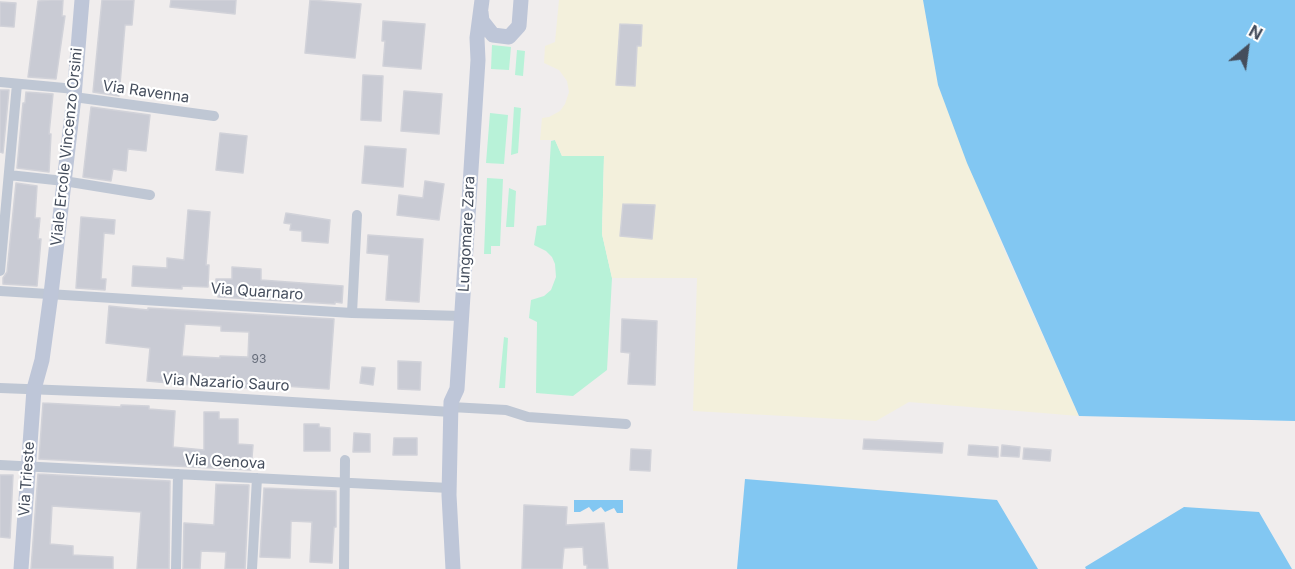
<!DOCTYPE html>
<style>
body{margin:0}
#map{position:relative;width:1295px;height:569px;overflow:hidden;background:#f0eded;font-family:Inter,sans-serif}
canvas{display:block}
.north{position:absolute;left:1217px;top:18px;width:60px;height:60px;-webkit-text-stroke:4px #fff;paint-order:stroke;rotate:29deg;font-size:16px;font-weight:700;line-height:24px;text-align:center;color:#444d5c}
.north::after{content:'';display:block;margin:auto;width:21px;height:27px;background:#444d5c;clip-path:polygon(50% 0,100% 100%,50% 72%,0 100%)}
</style>
<div id="map">
<canvas width="1295" height="569"></canvas>
<div class="north">N</div>
</div>
<script>
const ctx = document.querySelector('canvas').getContext('2d');
ctx.lineJoin = 'round';
function paint(path, color) {
  ctx.fillStyle = color;
  ctx.fill(path, 'evenodd');
}
function shape(rows) {
  const path = new Path2D();
  for (const r of rows) {
    path.moveTo(r[0], r[1]);
    for (let i = 2; i < r.length; i += 2) path.lineTo(r[i], r[i + 1]);
  }
  return path;
}
function trace(path, color, width, dash) {
  ctx.strokeStyle = color;
  ctx.lineWidth = width;
  ctx.lineCap = dash ? 'butt' : 'round';
  ctx.setLineDash(dash || []);
  ctx.stroke(path);
}
function write(font, color, halo, rows, align = 'center') {
  ctx.font = font + ' Inter,sans-serif';
  ctx.lineWidth = 4.5;
  ctx.setLineDash([]);
  ctx.textBaseline = 'middle';
  ctx.strokeStyle = halo;
  ctx.fillStyle = color;
  for (const [text, x, y, turn = 0] of rows) {
    ctx.save();
    ctx.translate(x, y);
    ctx.rotate((+turn || 0) * Math.PI / 180);
    ctx.textAlign = isNaN(turn) ? turn : align;
    if (halo) ctx.strokeText(text, 0, 0);
    ctx.fillText(text, 0, 0);
    ctx.restore();
  }
}
paint(shape([
 [492,45,511,47,509,70,491,69],
 [517,50,525,51,523,76,515,75],
 [514,107,521,108,518,153,511,155],
 [490,113,508,115,504,164,486,163],
 [555,140,562,156,604,156,602,234,612,278,607,370,573,396,536,393,537,322,529,318,531,300,544,296,551,290,556,277,555,264,552,257,546,251,534,245,537,226,546,225,551,141],
 [487,178,503,179,500,246,491,246,491,254,484,254],
 [509,188,516,191,514,227,506,227],
 [504,337,508,338,505,388,499,388]
]), '#b8f2d8');
paint(shape([
 [559,0,923,0,938,85,1005,252,1079,416,909,402,876,421,693,411,697,278,612,278,602,234,604,156,562,156,555,140,540,140,542,118,549,117,560,111,565,104,569,92,567,81,559,70,544,63,545,46,555,42]
]), '#f3f0dc');
paint(shape([
 [923,0,1295,0,1295,421,1079,416,967,163,938,85],
 [745,479,997,500,1038,569,737,569],
 [574,500,623,500,623,513,617,513,614,508,605,512,601,507,593,512,589,507,580,512,574,512],
 [1184,507,1259,512,1292,569,1086,569,1085,567]
]), '#82c7f2');
const building = shape([
 [51,0,63,0,62,16,65,16,56,79,28,77,38,1,51,0],
 [102,0,134,0,132,25,125,25,119,96,93,92,102,0],
 [171,0,236,0,235,14,170,7,171,0],
 [310,0,361,4,355,58,305,53,310,0],
 [0,2,16,3,14,27,0,26,0,2],
 [383,21,425,24,421,69,383,66,385,41,382,41,383,21],
 [620,24,642,25,641,46,637,46,635,86,616,85,620,24],
 [363,75,383,76,381,121,361,120,363,75],
 [0,90,9,90,3,153,0,152,0,90],
 [404,91,442,94,439,134,401,131,404,91],
 [26,92,53,94,49,134,51,134,49,172,17,168,23,103,25,103,26,92],
 [91,107,150,115,146,151,128,149,126,171,113,169,111,181,83,177,91,107],
 [220,133,247,136,243,173,216,170,220,133],
 [365,146,406,149,403,187,362,183,365,146],
 [425,181,444,184,439,220,397,215,399,195,423,198,425,181],
 [16,183,37,186,35,218,40,218,38,239,41,239,37,286,3,284,3,278,7,272,16,183],
 [623,204,655,205,652,239,620,236,623,204],
 [188,210,210,212,206,265,209,265,208,287,182,286,182,289,132,286,133,266,167,268,167,258,184,260,188,210],
 [286,213,330,220,328,243,302,241,302,231,290,230,291,224,284,223,286,213],
 [81,217,115,220,114,234,104,233,101,279,106,279,105,290,76,288,81,217],
 [368,235,423,239,419,302,386,300,389,255,367,253,368,235],
 [232,267,261,269,261,280,343,286,342,303,335,302,335,304,218,297,218,291,216,291,216,279,232,279,232,267],
 [109,306,148,310,148,308,334,319,329,389,254,384,254,388,214,387,147,381,150,348,106,343,109,306],
 [185,324,221,326,221,331,249,332,248,357,220,356,220,358,182,356,185,324],
 [622,319,657,321,655,385,628,384,630,353,621,352,622,319],
 [398,361,421,362,420,390,398,389,398,361],
 [362,367,375,368,373,385,360,383,362,367],
 [43,403,121,407,121,405,149,406,149,409,175,411,173,447,204,450,204,412,219,412,219,419,238,419,238,444,253,445,251,470,39,459,43,403],
 [304,424,319,424,319,427,330,428,330,451,304,451,304,424],
 [354,433,370,434,370,452,353,452,354,433],
 [394,438,417,438,417,455,393,455,394,438],
 [864,439,943,443,942,453,863,449,864,439],
 [969,445,998,447,998,457,968,455,969,445],
 [1002,445,1020,447,1019,457,1001,456,1002,445],
 [1024,448,1051,450,1050,461,1023,459,1024,448],
 [631,449,651,450,650,471,630,470,631,449],
 [38,474,170,481,169,569,137,569,141,512,52,506,50,544,73,546,73,555,113,557,113,569,31,569,38,474],
 [0,475,13,475,10,538,0,537,0,475],
 [216,484,249,485,245,569,225,569,226,552,201,551,200,569,183,569,184,523,214,525,216,484],
 [264,488,336,491,336,527,334,527,332,563,310,562,312,522,291,521,290,558,260,557,264,488],
 [524,505,567,507,566,525,604,523,608,569,587,569,587,565,584,565,583,547,564,548,562,569,522,569,524,505]
]);
paint(building, '#c9cbd4');
trace(building, '#d1d2d9', 1.5);
trace(shape([
 [0,82,75,89],
 [74,97,214,116],
 [9,175,64,181,150,195],
 [0,271,17,84],
 [0,291,352,313,462,316],
 [352,313,357,215],
 [0,388,181,395,451,412],
 [451,407,506,410,528,417,626,424],
 [0,465,449,488],
 [176,569,178,474],
 [252,569,257,478],
 [344,569,345,460]
]), '#bfc7d4', 10);
trace(shape([
 [481,12,482,21,493,35,509,37,519,26,521,0],
 [21,569,34,389,42,360,51,294,74,97,82,0],
 [453,569,449,495,451,402,457,389,478,60,477,38,482,0]
]), '#bec6d8', 15);
write('12px', '#656c7a', null, [
 ["93",259,359]
]);
write('15px', '#444d5c', '#fff', [
 ["Via Ravenna",146,92,8],
 ["Viale Ercole Vincenzo Orsini",67,147,-84],
 ["Lungomare Zara",467,234,-87],
 ["Via Quarnaro",257,292,4],
 ["Via Nazario Sauro",226,383,3],
 ["Via Genova",225,462,3],
 ["Via Trieste",27,479,-86]
]);
</script>
